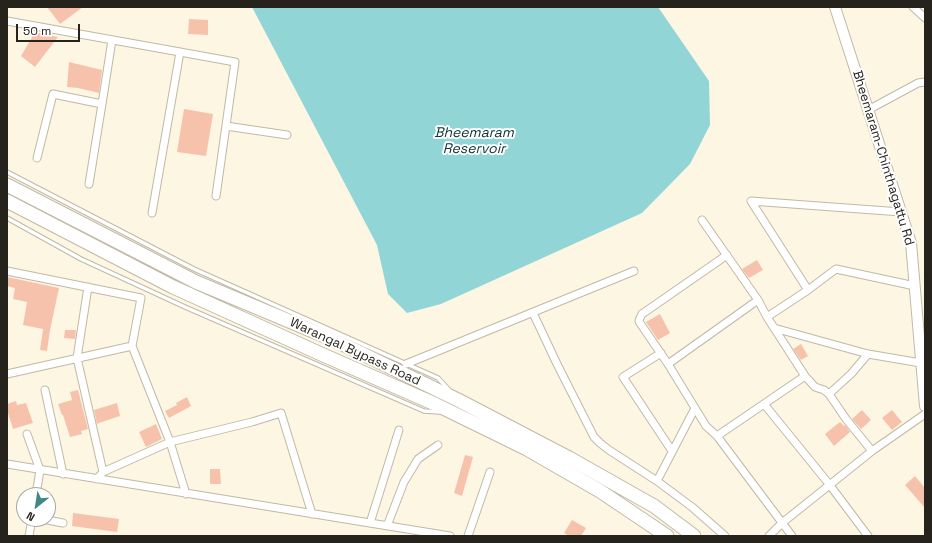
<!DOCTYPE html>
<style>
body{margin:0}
#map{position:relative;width:932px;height:543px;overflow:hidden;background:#fdf6e2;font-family:"Space Grotesk",sans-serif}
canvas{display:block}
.frame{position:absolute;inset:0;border:8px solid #25231c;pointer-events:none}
.north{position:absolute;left:16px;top:487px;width:40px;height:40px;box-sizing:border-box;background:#fff;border:1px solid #a8a7a4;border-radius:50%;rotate:210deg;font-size:11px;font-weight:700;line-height:16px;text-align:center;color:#25231c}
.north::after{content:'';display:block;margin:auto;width:14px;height:18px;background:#408883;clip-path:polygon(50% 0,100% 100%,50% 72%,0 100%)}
.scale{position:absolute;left:16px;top:24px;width:64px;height:18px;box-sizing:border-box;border:2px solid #25231c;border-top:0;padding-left:5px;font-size:12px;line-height:14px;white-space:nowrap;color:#25231c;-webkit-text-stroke:3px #fff;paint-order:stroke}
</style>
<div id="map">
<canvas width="932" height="543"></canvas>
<div class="frame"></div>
<div class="north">N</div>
<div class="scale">50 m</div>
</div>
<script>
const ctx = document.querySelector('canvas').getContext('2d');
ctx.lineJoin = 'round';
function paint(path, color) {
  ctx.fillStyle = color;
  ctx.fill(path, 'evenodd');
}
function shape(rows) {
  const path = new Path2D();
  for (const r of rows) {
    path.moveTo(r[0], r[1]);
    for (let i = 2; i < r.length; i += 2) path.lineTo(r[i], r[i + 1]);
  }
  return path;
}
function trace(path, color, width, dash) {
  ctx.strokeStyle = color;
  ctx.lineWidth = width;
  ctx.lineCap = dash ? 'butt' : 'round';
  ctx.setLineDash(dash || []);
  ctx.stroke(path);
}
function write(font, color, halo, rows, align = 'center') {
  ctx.font = font + ' "Space Grotesk",sans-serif';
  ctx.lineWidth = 4;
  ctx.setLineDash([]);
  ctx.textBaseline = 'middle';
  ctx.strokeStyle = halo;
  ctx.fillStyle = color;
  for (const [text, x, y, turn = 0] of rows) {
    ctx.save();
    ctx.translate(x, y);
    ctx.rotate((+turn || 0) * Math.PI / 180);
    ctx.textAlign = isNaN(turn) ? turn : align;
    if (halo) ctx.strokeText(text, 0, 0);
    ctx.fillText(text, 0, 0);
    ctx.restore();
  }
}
paint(shape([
 [252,7,658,7,709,81,710,125,690,164,642,213,441,304,407,313,388,294,377,245]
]), '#92d5d6');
paint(shape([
 [47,7,83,7,60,24],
 [189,19,208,20,208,35,188,34],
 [35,32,58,37,35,67,21,56],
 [69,62,102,70,99,93,78,88,67,87],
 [184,109,213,114,206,156,177,152],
 [757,260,763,270,749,278,742,269],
 [7,277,59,288,50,330,47,351,40,350,43,329,23,325,27,302,13,299,15,288,7,286],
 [660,314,670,333,658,340,646,322],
 [65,330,76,330,75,339,64,338],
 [801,344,808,356,801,360,793,349],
 [78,390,88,429,81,431,82,434,70,437,63,415,62,415,58,404,72,400,70,392],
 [187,397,191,406,169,418,165,411,177,405,176,403],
 [16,401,17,405,26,403,33,423,13,429,7,410,7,404],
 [117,403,120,416,99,423,97,424,94,410],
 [862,410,871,420,861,429,852,419],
 [892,410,902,422,892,430,882,418],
 [840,422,844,426,845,425,850,432,834,446,825,434],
 [156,424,162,439,146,447,139,432],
 [465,455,473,457,462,496,454,493],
 [210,469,220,469,221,484,210,484],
 [915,476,925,488,925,508,905,485],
 [73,513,119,519,117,532,72,526],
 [572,520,586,528,581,536,569,536,564,533]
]), '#f7c2ac');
const lane = shape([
 [7,172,194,269,438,378,450,391],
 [7,218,81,259,185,307,424,411,440,412]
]);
const street = shape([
 [913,7,925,18],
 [7,21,180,52,152,213],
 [180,52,235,62,216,196],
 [868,110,918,83,925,82],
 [226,126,287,135],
 [37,158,53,94,102,104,112,40],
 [89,184,102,104],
 [702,220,758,300,767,317,805,376,815,387,824,390,829,394,846,419,872,451],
 [727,255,642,314,640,318,639,321,640,323,668,364,706,426,717,436,792,536],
 [7,271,141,298,132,346,170,442,186,494],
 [88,287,77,358,103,472],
 [808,290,751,201,901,212],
 [533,313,557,364,594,437,600,443,609,450,657,481,692,507,725,536],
 [767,317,808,290,836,269,915,286],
 [774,328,868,354,921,363],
 [661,353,623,377,672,451],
 [406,364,634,271],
 [668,364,758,300],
 [7,374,132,346],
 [45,390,63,474],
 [829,394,851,374,868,354],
 [764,404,829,484,868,536],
 [27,434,40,470,36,495],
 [717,436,805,376],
 [7,464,450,536],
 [97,479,103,472,170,442,252,422,281,413,312,514],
 [657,481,695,408],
 [42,519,63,523],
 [370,523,399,430],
 [387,526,404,482,418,459,438,445],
 [29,536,32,519],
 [468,536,490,472],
 [769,536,782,523,872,451,925,414]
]);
const secondary = shape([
 [835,7,911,243,925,406]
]);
const highway = shape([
 [7,185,196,282,332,339,458,400,569,458,654,506,694,536],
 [7,201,173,287,321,354,435,404,527,449,600,491,667,536]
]);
trace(lane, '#c0b9a7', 5.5);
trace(street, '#c0b9a7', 9);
trace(secondary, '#c0b9a7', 12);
trace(highway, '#c0b9a7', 15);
trace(lane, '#fff', 3.5);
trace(street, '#fff', 7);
trace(secondary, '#fff', 10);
trace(highway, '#fff', 13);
write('13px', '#25231c', '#fff', [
 ["Bheemaram-Chinthagattu Rd",883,158,73],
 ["Warangal Bypass Road",355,352,25]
]);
write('italic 14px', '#0d3030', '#fff', [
 ["Bheemaram",474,133],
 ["Reservoir",474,149]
]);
</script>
